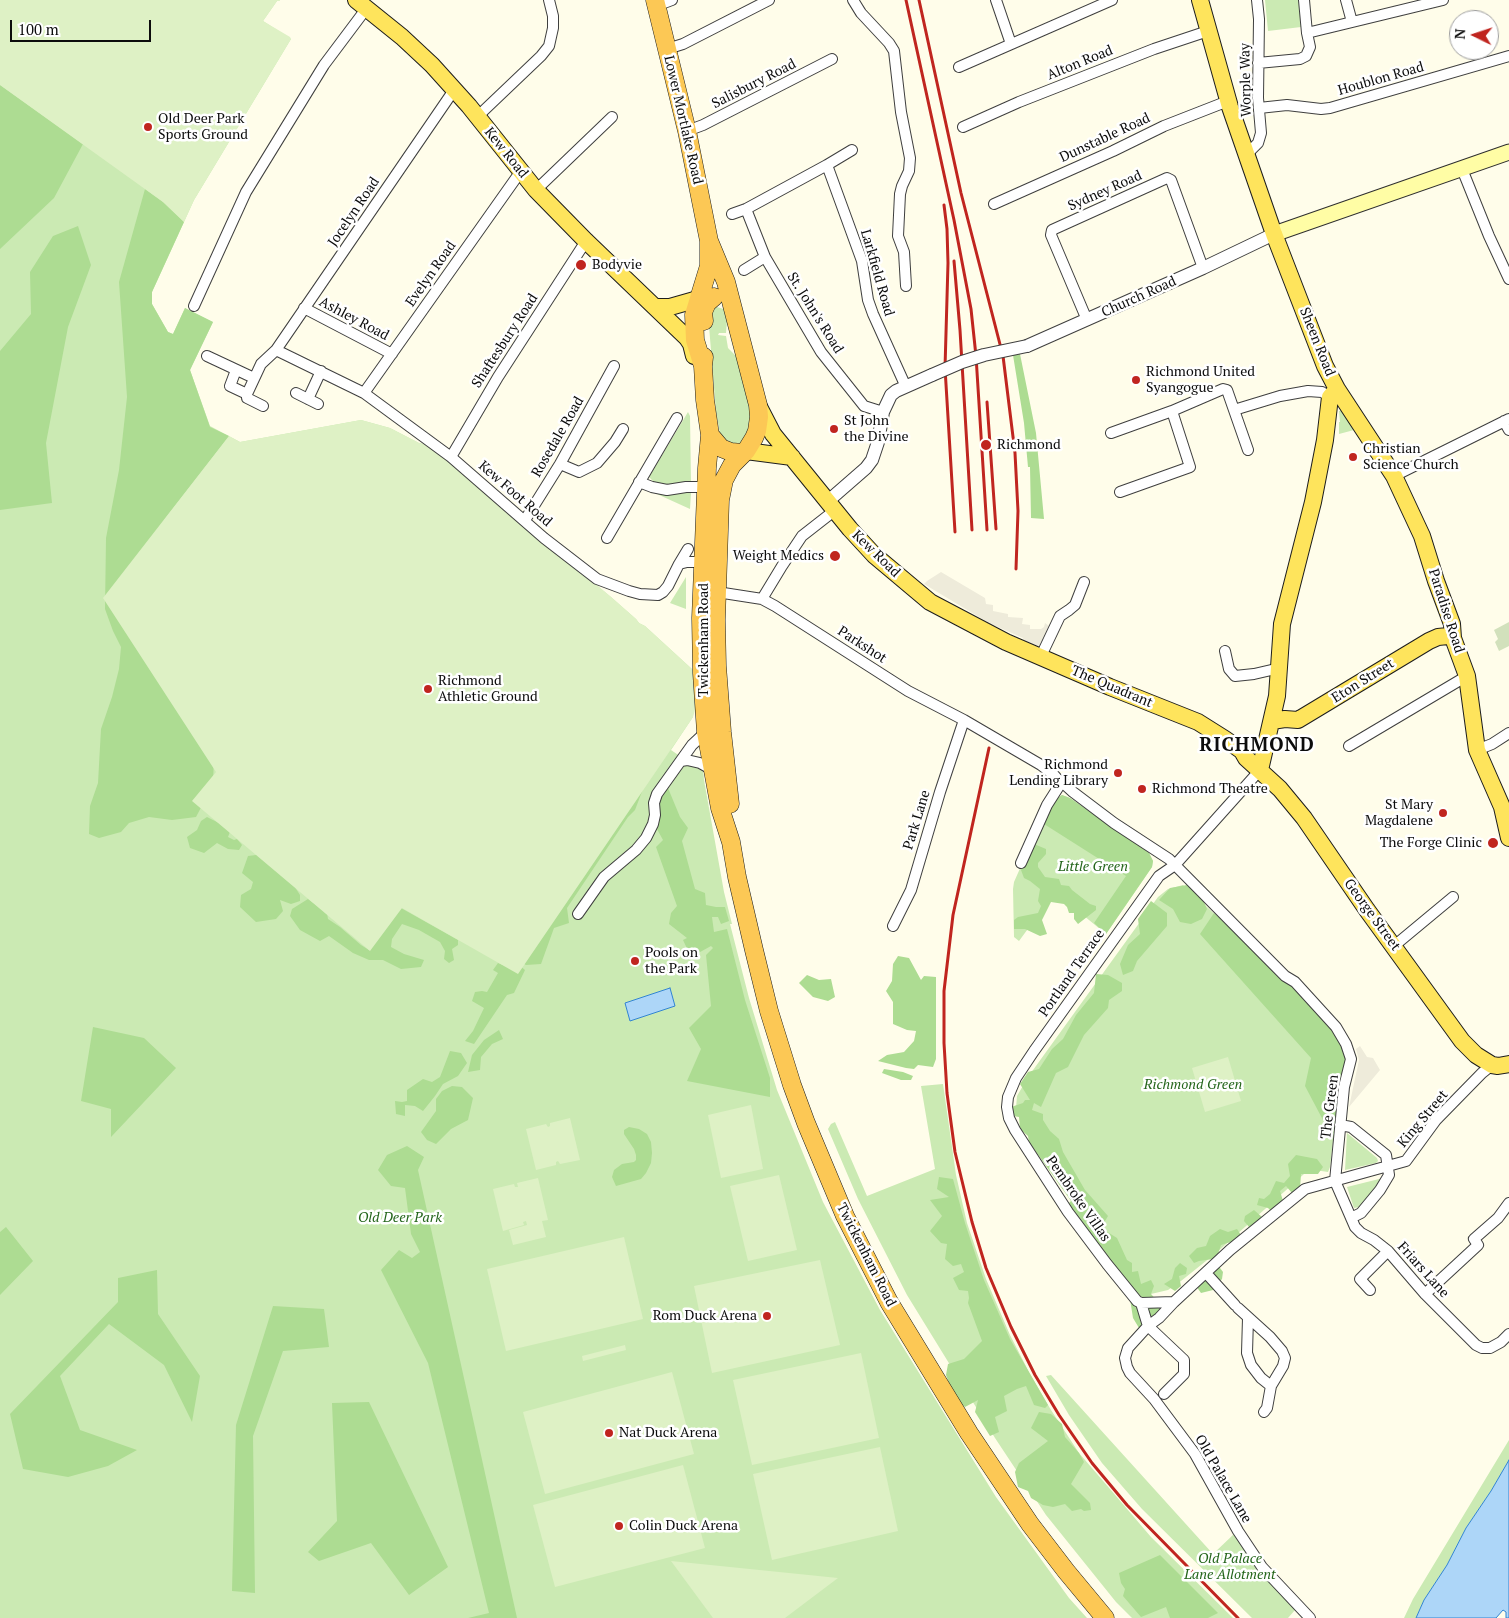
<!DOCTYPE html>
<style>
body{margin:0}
#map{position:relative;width:1509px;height:1618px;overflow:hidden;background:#fffdea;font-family:"PT Serif",serif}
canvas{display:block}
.north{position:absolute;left:1449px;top:10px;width:50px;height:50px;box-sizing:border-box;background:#fff;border:1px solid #9e9e9e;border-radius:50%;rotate:274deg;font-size:14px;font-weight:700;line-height:20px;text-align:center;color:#0c0c0c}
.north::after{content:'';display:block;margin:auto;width:18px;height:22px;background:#c0251f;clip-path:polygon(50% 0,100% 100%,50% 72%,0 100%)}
.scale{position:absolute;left:10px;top:20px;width:141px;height:22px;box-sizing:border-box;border:2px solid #0c0c0c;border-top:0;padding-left:6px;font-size:15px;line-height:18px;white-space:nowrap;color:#0c0c0c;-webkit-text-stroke:4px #fff;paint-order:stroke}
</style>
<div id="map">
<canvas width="1509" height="1618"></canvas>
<div class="north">N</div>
<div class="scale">100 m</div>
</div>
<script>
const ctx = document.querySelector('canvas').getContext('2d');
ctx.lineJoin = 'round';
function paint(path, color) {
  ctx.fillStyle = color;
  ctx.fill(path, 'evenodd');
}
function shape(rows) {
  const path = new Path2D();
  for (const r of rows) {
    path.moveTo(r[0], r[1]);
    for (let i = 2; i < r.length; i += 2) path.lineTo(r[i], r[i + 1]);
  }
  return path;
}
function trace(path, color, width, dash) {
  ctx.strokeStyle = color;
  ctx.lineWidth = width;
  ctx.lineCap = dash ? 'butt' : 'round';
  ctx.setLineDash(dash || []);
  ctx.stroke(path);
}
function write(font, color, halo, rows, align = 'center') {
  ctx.font = font + ' "PT Serif",serif';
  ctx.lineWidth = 5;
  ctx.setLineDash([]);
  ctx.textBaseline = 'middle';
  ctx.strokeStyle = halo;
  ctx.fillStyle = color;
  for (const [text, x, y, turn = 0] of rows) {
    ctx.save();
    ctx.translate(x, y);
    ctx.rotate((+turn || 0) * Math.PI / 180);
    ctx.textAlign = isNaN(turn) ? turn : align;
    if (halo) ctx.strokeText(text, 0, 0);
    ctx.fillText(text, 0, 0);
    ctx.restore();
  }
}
paint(shape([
 [0,0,280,0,279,1,277,1,263,21,291,39,194,200,152,292,151,298,152,304,168,332,173,334,185,308,213,322,190,370,210,426,240,442,361,420,390,428,419,443,428,445,611,597,636,619,639,623,645,626,693,670,693,717,671,750,690,763,703,767,704,780,724,892,732,924,730,924,749,998,777,1090,823,1202,880,1310,996,1497,1069,1598,1087,1618,0,1618],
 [1265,0,1299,0,1301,27,1268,31],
 [713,306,724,309,727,321,726,333,719,333,718,335,726,336,728,348,737,357,750,405,752,417,746,439,740,443,731,444,725,442,720,434,716,412,709,326],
 [1344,410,1354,430,1339,434,1339,422,1340,422,1339,411],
 [688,412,690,416,691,484,672,486,656,484,649,477],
 [683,492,691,493,690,509,657,494],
 [686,577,686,609,670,603],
 [1062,795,1070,798,1149,853,1153,861,1152,867,1106,934,1055,892,1019,941,1014,937,1013,889,1014,882,1022,864,1027,860,1055,800],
 [1183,885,1278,972,1345,1079,1335,1123,1330,1167,1328,1172,1315,1170,1304,1174,1216,1253,1181,1281,1168,1290,1151,1294,1139,1291,1016,1108,1017,1096,1028,1077,1158,897,1168,889],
 [943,1084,956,1175,967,1223,986,1279,1010,1335,1030,1374,1051,1410,1079,1453,1110,1489,1151,1537,1233,1618,1132,1618,1116,1602,1046,1515,995,1438,907,1295,858,1199,828,1129,831,1124,835,1122,867,1196,935,1169,921,1086],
 [1347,1133,1377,1158,1378,1161,1376,1163,1345,1170],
 [1383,1178,1364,1202,1359,1207,1354,1208,1347,1187],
 [1051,1375,1213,1554,1234,1534,1256,1567,1295,1610,1288,1618,1252,1618,1142,1509,1102,1463,1069,1415,1046,1376],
 [1509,1440,1509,1460,1491,1491,1466,1528,1447,1565,1424,1600,1416,1618,1404,1618,1413,1599]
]), '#cbeab3');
paint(shape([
 [0,85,83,144,54,198,0,249],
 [145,189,163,202,184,222,152,292,152,304,168,332,173,334,185,308,213,322,190,370,210,427,229,436,164,520,214,755,213,785,196,817,172,820,149,817,129,823,121,832,99,838,89,834,90,806,98,783,101,729,112,697,119,669,121,647,113,631,105,609,106,538,119,470,127,397,119,282],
 [78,226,91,265,68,327,46,443,52,503,0,510,0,351,31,314,30,272,53,236],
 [1020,354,1036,433,1044,519,1031,518,1030,467,1028,467,1024,423,1013,355],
 [668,788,680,817,688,828,682,841,695,889,705,893,706,905,716,907,725,907,729,921,721,924,718,917,712,917,714,932,727,929,745,1000,770,1078,770,1097,687,1081,701,1049,689,1028,711,1006,706,955,713,948,711,946,691,957,683,940,687,938,669,924,671,913,677,906,656,847,663,840,657,829,658,790],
 [643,789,635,810,628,817,567,908,569,923,554,928,541,964,526,965,521,962],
 [1062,795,1070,798,1149,853,1153,861,1152,867,1106,934,1094,923,1126,876,1044,824,1055,800],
 [207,817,231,829,228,837,234,840,237,839,242,845,239,850,228,849,217,843,204,853,190,848,187,837,197,830,201,821],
 [1034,844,1046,849,1046,854,1038,863,1038,867,1045,877,1059,879,1061,885,1069,886,1072,890,1090,904,1096,906,1096,910,1078,924,1074,919,1074,913,1069,913,1067,907,1064,904,1051,902,1042,920,1047,934,1040,936,1025,929,1014,929,1014,920,1018,917,1038,913,1041,906,1038,901,1040,889,1030,881,1024,878,1021,870],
 [264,854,280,864,300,895,300,901,291,904,280,900,283,911,276,919,256,922,240,907,241,895,251,889,253,882,242,873,248,856],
 [1187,885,1204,902,1207,909,1202,919,1191,924,1180,922,1173,909,1159,900,1170,888],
 [308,899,327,913,328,919,340,927,361,945,369,950,401,908,458,940,458,945,452,949,454,960,449,963,444,959,445,951,440,942,419,930,402,924,392,939,391,947,404,954,424,960,421,967,401,969,383,960,369,960,353,953,329,936,320,941,300,930,290,916,292,909],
 [1151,901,1167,913,1167,926,1137,961,1133,971,1123,975,1120,964,1128,945,1140,934,1138,919],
 [1214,913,1278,972,1333,1028,1342,1044,1346,1060,1345,1079,1333,1139,1305,1086,1311,1058,1200,934],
 [898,956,909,958,921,980,924,976,936,977,936,1059,933,1067,918,1065,914,1069,906,1068,878,1061,887,1055,904,1052,914,1041,916,1031,907,1030,893,1024,893,1002,886,991,892,981,893,964],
 [498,963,513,969,519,965,525,970,514,993,507,995,474,1044,465,1041,473,1031,484,1008,472,1001,475,992,482,991,487,992,498,973,493,970],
 [1096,974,1108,975,1122,983,1122,991,1109,1000,1108,1008,1084,1035,1068,1067,1056,1073,1041,1107,1034,1103,1032,1110,1043,1114,1043,1120,1050,1131,1059,1139,1063,1152,1085,1190,1108,1216,1101,1228,1117,1238,1127,1260,1132,1263,1132,1272,1138,1271,1141,1284,1151,1280,1154,1286,1151,1294,1163,1307,1148,1329,1139,1328,1133,1318,1130,1299,1068,1204,1071,1201,1029,1142,1028,1136,1020,1129,1019,1117,1013,1116,1011,1107,1023,1103,1025,1100,1030,1100,1020,1084,1028,1072,1039,1069,1052,1049,1063,1039,1076,1015,1094,993],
 [807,975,819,980,831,979,835,997,828,1001,813,997,799,983],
 [93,1027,144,1038,176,1068,111,1137,111,1109,81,1101],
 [499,1030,503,1039,492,1044,481,1057,480,1070,468,1072,472,1055,484,1040],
 [450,1051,461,1053,467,1063,458,1076,443,1084,435,1096,423,1111,415,1106,405,1105,405,1116,396,1114,395,1101,402,1102,407,1101,407,1090,423,1079,432,1082,440,1077],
 [884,1069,903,1072,913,1076,911,1080,901,1080,882,1073],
 [452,1086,462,1087,473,1098,468,1120,451,1129,436,1144,427,1140,421,1132,436,1111,436,1099,442,1091],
 [629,1127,639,1129,647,1134,651,1142,652,1153,651,1163,646,1173,641,1179,616,1186,612,1177,614,1170,622,1164,634,1162,636,1160,636,1155,634,1149,624,1134,624,1130],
 [407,1146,424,1157,418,1170,517,1618,468,1618,489,1613,428,1363,381,1270,399,1250,412,1258,420,1252,411,1234,405,1188,391,1186,378,1170,387,1155],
 [1296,1155,1317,1159,1323,1167,1318,1174,1301,1174,1300,1189,1292,1193,1286,1186,1280,1191,1283,1201,1276,1211,1270,1210,1268,1208,1257,1205,1259,1198,1264,1199,1270,1194,1276,1181,1284,1183,1290,1176,1288,1164],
 [939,1177,953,1179,965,1223,984,1280,1010,1339,1048,1405,1045,1408,1034,1405,1026,1386,1017,1389,1004,1396,1007,1411,995,1417,999,1432,990,1436,975,1412,978,1400,965,1407,955,1399,946,1375,948,1364,964,1359,982,1341,968,1303,969,1298,968,1291,959,1290,953,1278,964,1272,961,1264,953,1266,945,1259,947,1244,941,1243,930,1231,942,1216,930,1200,949,1197,937,1189],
 [1254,1210,1262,1217,1257,1223,1249,1227,1244,1221,1245,1216],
 [6,1227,33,1261,0,1295,0,1232],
 [1220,1229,1228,1232,1237,1229,1241,1235,1237,1240,1221,1245,1217,1257,1213,1259,1199,1261,1194,1263,1189,1256,1197,1248,1206,1246,1210,1236],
 [1180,1263,1187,1268,1186,1274,1179,1276,1181,1286,1175,1291,1164,1284,1172,1279,1175,1268],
 [1217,1264,1223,1272,1222,1279,1213,1290,1201,1293,1196,1286],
 [157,1270,158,1314,200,1376,192,1422,164,1365,109,1324,60,1376,80,1430,137,1450,108,1466,68,1477,23,1469,10,1414,118,1302,118,1278],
 [273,1306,324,1309,329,1347,283,1351,253,1436,255,1593,232,1591,236,1425],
 [369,1402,448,1567,409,1595,371,1543,319,1561,308,1552,337,1521,332,1403],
 [1039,1412,1051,1414,1062,1424,1065,1437,1079,1453,1084,1462,1071,1484,1090,1503,1091,1510,1084,1511,1081,1509,1072,1511,1065,1504,1053,1507,1043,1505,1031,1498,1028,1491,1018,1487,1015,1472,1019,1463,1048,1441,1031,1428],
 [1160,1555,1218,1613,1208,1618,1170,1618,1166,1607,1141,1617,1123,1596,1125,1589,1121,1583,1119,1573]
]), '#addc92');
paint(shape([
 [1509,622,1509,646,1499,651,1495,642,1498,639,1494,630]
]), '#d2e1bc');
paint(shape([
 [0,0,280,0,279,1,277,1,263,21,290,37,291,39,194,200,184,222,163,202,0,85],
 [361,420,390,428,419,443,428,445,611,597,636,619,639,623,645,626,693,670,696,707,693,717,518,974,402,908,370,951,192,801,216,772,103,598,229,436,240,442],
 [1228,1057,1241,1101,1205,1112,1192,1068],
 [751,1105,763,1169,721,1178,708,1115],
 [570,1118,580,1160,560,1164,558,1161,556,1162,556,1165,536,1170,526,1129,546,1124,548,1127,550,1126,550,1123],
 [779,1175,797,1250,748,1261,730,1186],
 [538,1178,548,1220,542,1221,546,1237,513,1245,509,1230,527,1225,526,1221,523,1222,524,1225,503,1231,493,1189,514,1184,515,1187,518,1187,517,1183],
 [624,1237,643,1319,506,1351,487,1269],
 [820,1260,840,1345,712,1373,694,1286],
 [625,1345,626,1350,583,1361,582,1356],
 [861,1353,879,1438,752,1465,733,1380],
 [672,1372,694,1454,545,1494,523,1412],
 [880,1447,898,1531,772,1560,753,1474],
 [683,1465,705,1548,555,1587,533,1505],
 [671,1561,838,1578,785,1618,713,1618]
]), '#def1c5');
paint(shape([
 [941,572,985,598,986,604,993,605,993,611,1008,614,1008,617,1023,618,1022,624,1030,625,1030,629,1041,629,1044,627,1045,623,1049,626,1040,645,1036,647,1024,642,1023,638,989,623,924,584,927,581],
 [1360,1046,1367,1057,1373,1058,1380,1070,1349,1107,1359,1060,1356,1049]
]), '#eeebda');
const water = shape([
 [670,988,675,1006,630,1021,625,1003,670,988],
 [1509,1460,1509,1618,1506,1618,1506,1612,1503,1610,1496,1618,1416,1618,1424,1600,1447,1565,1466,1528,1491,1491,1509,1460]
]);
paint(water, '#add6f8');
trace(water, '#3184d2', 1);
const minor = shape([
 [853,0,861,13,889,43,894,51,901,112,910,158,909,171,902,186,900,194,898,236,904,252,906,286],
 [996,0,1011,44],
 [1304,0,1307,33],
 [1346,0,1352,22],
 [656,6,672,0],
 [667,49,683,44,769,0],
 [1258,63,1300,59,1306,56,1310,47,1307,33,1443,0],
 [959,67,1112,0],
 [1259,108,1287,105,1321,109,1330,108,1509,56],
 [477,117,541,56,549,46,553,28,553,16,549,0],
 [963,127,1019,102,1154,49,1208,31],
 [687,131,703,125,832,59],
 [1246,155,1258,143,1261,133,1258,98,1259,19,1257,0],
 [827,165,852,150],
 [1462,169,1489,236,1509,279],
 [536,190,612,117],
 [994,204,1113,151,1164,126,1228,101],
 [746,209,765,257,821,352,864,406,883,412],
 [732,214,746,209,827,165,862,261,868,300,873,314,906,387],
 [744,270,765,257],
 [194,306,246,192,324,65,366,9],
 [304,308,392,354],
 [1087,320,1051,235,1052,230,1167,178,1171,180,1203,268],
 [276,350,364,393,451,457,544,538,597,579,629,591,640,594,658,595,663,592,668,586,679,564,687,562,704,562],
 [207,356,254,378],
 [236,370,230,386,247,394],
 [296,393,318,404],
 [364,393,521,171],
 [308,399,321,371],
 [263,406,247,398,247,394,261,364,276,350,454,90],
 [1234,410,1248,450],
 [1172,411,1223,389,1227,390,1234,410,1280,396,1308,391,1322,392,1330,397],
 [1504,421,1509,430],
 [1111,433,1172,411,1190,467,1120,492],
 [451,457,498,377,586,241],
 [560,464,579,472,597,463,615,442,623,429],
 [1394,476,1509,419],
 [639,482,652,487,667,490,686,487,707,487],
 [525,520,560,464,614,366],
 [607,538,677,418],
 [679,564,688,549],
 [717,592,762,599,775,606,908,691,964,720,1041,765,1054,775,1061,783,1062,782,1073,792,1114,823,1169,859,1175,865,1285,976,1295,982,1336,1027,1346,1044,1351,1059,1344,1087,1335,1181],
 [762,599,782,566,802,536,834,511],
 [1225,651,1229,669,1235,676,1254,674,1280,668],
 [1041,656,1060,616,1069,610,1075,605,1084,582],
 [1349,746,1467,676],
 [1477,750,1492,744,1509,733],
 [681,761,687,760,700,763,709,768,713,773],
 [1260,770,1175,865,1159,876,1034,1051,1016,1078,1008,1097,1007,1107,1009,1118,1015,1130,1068,1212,1107,1264,1137,1301,1141,1303,1174,1302,1230,1250,1305,1189,1406,1161,1436,1120,1482,1073,1492,1065],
 [1021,863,1047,805,1061,783],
 [578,914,604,877,636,850,646,838,653,824,655,815,654,803,657,794,692,745,707,731],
 [893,926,911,890,940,792,964,720],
 [1394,946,1453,897],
 [1340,1125,1351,1127,1386,1155,1389,1175,1380,1190,1361,1213,1351,1218],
 [1335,1181,1355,1227,1361,1233,1374,1240,1388,1251,1425,1294,1476,1345,1482,1348,1490,1348,1501,1342,1509,1334],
 [1206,1273,1235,1305],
 [1370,1290,1360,1279,1388,1251],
 [1425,1294,1478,1245,1474,1239,1498,1218,1509,1203],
 [1141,1303,1148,1326,1128,1348,1125,1358,1127,1367,1130,1373,1154,1399,1195,1454,1238,1531,1262,1567,1310,1618],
 [1238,1308,1270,1337,1282,1351,1285,1358,1283,1366,1271,1386],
 [1248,1318,1247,1353,1251,1365,1261,1378,1271,1386,1267,1408,1264,1412],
 [1164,1394,1184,1374,1184,1360,1148,1326,1159,1318,1174,1302]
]);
const tertiary = shape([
 [1027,346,1203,268,1274,234],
 [827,502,866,468,872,460,878,442,883,412,891,395,896,391,932,375]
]);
const secondary = shape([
 [1274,234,1509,152]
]);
const primary = shape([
 [356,0,402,37,432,65,469,106,536,190,586,241,687,338,691,344,694,356],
 [1200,0,1230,107,1274,234,1325,366,1337,389,1394,476,1422,536,1436,581,1452,624,1453,638,1467,676,1477,750,1502,807,1509,838],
 [655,307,670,307,698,299],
 [758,405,773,434,850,529,874,555,930,602,1006,642,1110,687,1198,722,1225,739,1242,751,1246,758,1280,789,1304,818,1367,910,1462,1041,1476,1055,1492,1065,1498,1066,1509,1064],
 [746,451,792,457],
 [1272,721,1285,719,1298,720,1429,641,1438,637,1448,636,1453,638],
 [1260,770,1277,696,1282,624,1313,502,1325,440,1330,397,1337,389]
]);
const trunk = shape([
 [655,0,687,131,709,241,709,266,694,315,695,340,703,366],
 [709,241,726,282,758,405,759,417,757,431,754,438,746,451,732,465,724,480,720,500,716,620,717,666,722,732,730,804],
 [704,321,703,312,707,303,714,297],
 [704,357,703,366,705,400,710,435,721,448,731,452,743,453],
 [710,435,707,468,701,618,702,673,706,732,720,808,731,842,737,877,754,950,769,1011,792,1085,806,1123,845,1216,889,1302,969,1433,1030,1524,1066,1571,1105,1618]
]);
trace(minor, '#3f3f3f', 12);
trace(tertiary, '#3f3f3f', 14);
trace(secondary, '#2e2e2e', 17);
trace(primary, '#1d1d1d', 18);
trace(trunk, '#1d1d1d', 19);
trace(minor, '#fff', 10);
trace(tertiary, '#fff', 12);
trace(secondary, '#fffda5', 15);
trace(primary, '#fee45c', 16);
trace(trunk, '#fcc855', 18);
trace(shape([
 [906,0,954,220,971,309,976,356,987,530],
 [919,0,961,193,1003,356,1015,453,1018,511,1016,569],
 [944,205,947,229,948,263,945,368,955,532],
 [954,261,960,330,972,530],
 [987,402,996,529],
 [989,748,953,915,944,991,944,1043,947,1093,955,1152,972,1222,986,1268,1011,1327,1035,1375,1059,1415,1092,1463,1127,1505,1238,1618]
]), '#c0251f', 3);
const tertiaryBridge = shape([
 [932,375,962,362,984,355,1027,346]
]);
trace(tertiaryBridge, '#3f3f3f', 14, []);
trace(tertiaryBridge, '#fff', 12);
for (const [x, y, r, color] of [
 [148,127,5,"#c0251f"],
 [581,265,6,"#c0251f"],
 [1136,380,5,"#c0251f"],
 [834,429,5,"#c0251f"],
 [986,445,6,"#c0251f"],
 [1353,457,5,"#c0251f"],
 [835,556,6,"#c0251f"],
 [428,689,5,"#c0251f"],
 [1118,773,5,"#c0251f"],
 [1142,789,5,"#c0251f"],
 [1443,813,5,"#c0251f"],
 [1493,843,6,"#c0251f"],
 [635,961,5,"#c0251f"],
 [767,1316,5,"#c0251f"],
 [609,1433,5,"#c0251f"],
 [619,1526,5,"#c0251f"]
]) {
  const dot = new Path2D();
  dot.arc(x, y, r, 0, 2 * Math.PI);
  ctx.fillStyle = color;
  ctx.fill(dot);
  trace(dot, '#fff', 2);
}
write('14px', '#0c0c0c', '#fff', [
 ["Alton Road",1080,63,-22],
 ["Houblon Road",1381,79,-16],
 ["Worple Way",1246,80,-91],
 ["Salisbury Road",754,84,-27],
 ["Lower Mortlake Road",683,120,77],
 ["Dunstable Road",1105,138,-25],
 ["Kew Road",506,153,51],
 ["Sydney Road",1105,191,-24],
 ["Jocelyn Road",354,212,-56],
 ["Larkfield Road",877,273,74],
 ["Evelyn Road",431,274,-55],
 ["Church Road",1139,297,-24],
 ["St. John's Road",815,313,58],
 ["Ashley Road",354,319,28],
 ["Shaftesbury Road",505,341,-57],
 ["Sheen Road",1317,342,68],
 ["Rosedale Road",558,437,-60],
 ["Kew Foot Road",515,494,41],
 ["Kew Road",876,554,44],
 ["Paradise Road",1446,611,72],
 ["Twickenham Road",704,640,-90],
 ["Parkshot",862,645,33],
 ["Eton Street",1363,681,-32],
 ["The Quadrant",1112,687,23],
 ["Park Lane",917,820,-73],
 ["George Street",1372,915,54],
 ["Portland Terrace",1072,973,-55],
 ["The Green",1330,1107,-83],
 ["King Street",1423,1119,-50],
 ["Pembroke Villas",1078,1199,55],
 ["Twickenham Road",866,1255,63],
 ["Friars Lane",1423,1270,48],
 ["Old Palace Lane",1223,1479,60]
]);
write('14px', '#0c0c0c', '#fff', [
 ["Old Deer Park",158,119],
 ["Sports Ground",158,135],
 ["Bodyvie",592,265],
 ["Richmond United",1146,372],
 ["Syangogue",1146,388],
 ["St John",844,421],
 ["the Divine",844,437],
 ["Richmond",997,445],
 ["Christian",1363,449],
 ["Science Church",1363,465],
 ["Weight Medics",824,556,"right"],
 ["Richmond",438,681],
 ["Athletic Ground",438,697],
 ["Richmond",1108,765,"right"],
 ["Lending Library",1108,781,"right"],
 ["Richmond Theatre",1152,789],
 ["St Mary",1433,805,"right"],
 ["Magdalene",1433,821,"right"],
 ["The Forge Clinic",1482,843,"right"],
 ["Pools on",645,953],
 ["the Park",645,969],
 ["Rom Duck Arena",757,1316,"right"],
 ["Nat Duck Arena",619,1433],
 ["Colin Duck Arena",629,1526]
], 'left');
write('italic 14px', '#23651a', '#fff', [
 ["Little Green",1093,867],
 ["Richmond Green",1193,1085],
 ["Old Deer Park",400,1218],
 ["Old Palace",1230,1559],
 ["Lane Allotment",1230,1575]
]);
ctx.letterSpacing = '1px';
write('bold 19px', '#0c0c0c', '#fff', [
 ["RICHMOND",1257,746]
]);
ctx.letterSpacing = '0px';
</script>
